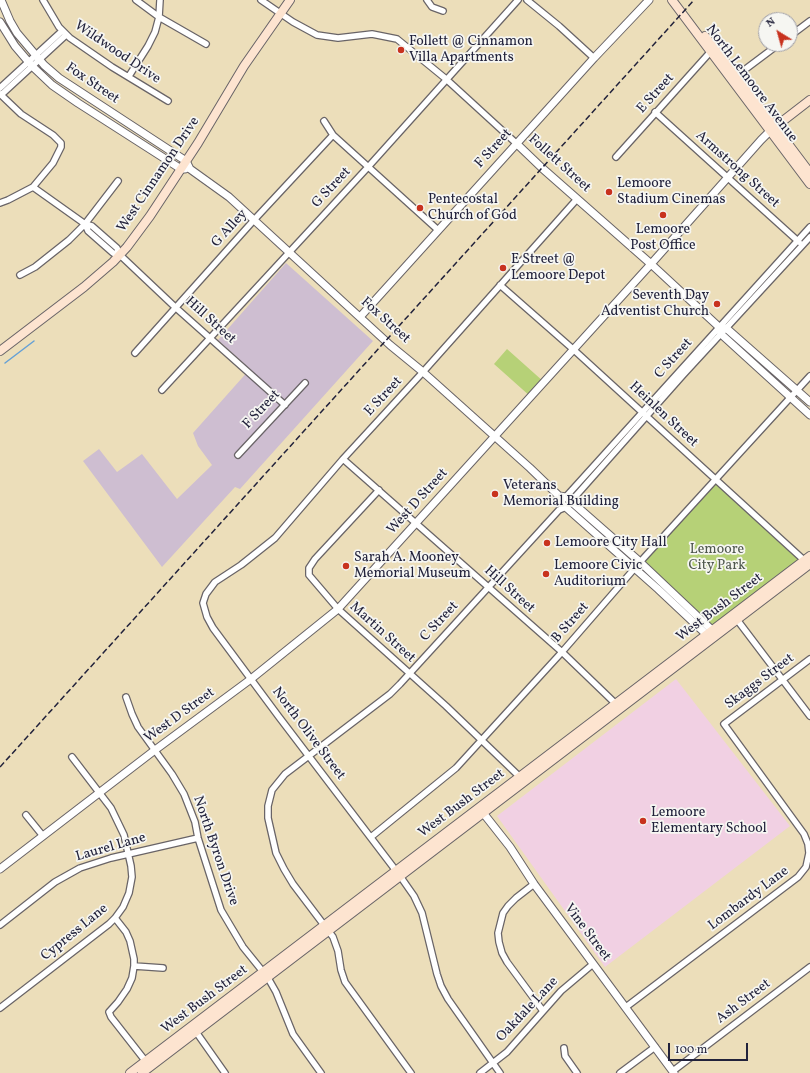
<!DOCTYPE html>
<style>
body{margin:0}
#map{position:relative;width:810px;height:1073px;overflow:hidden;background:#ecdeba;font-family:Vollkorn,serif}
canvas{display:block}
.north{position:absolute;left:758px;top:12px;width:40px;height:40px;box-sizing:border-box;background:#f6f6f2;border:1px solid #a1a1a9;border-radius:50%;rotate:323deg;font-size:11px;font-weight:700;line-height:16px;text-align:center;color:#22223b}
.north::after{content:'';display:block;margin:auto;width:14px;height:18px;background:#c8321e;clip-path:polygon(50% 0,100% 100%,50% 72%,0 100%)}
.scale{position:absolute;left:668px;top:1043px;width:80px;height:18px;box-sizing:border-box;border:2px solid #22223b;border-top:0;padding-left:5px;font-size:12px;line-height:14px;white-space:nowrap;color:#22223b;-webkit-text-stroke:3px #f6f6f2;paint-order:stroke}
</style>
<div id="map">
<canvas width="810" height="1073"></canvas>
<div class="north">N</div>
<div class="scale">100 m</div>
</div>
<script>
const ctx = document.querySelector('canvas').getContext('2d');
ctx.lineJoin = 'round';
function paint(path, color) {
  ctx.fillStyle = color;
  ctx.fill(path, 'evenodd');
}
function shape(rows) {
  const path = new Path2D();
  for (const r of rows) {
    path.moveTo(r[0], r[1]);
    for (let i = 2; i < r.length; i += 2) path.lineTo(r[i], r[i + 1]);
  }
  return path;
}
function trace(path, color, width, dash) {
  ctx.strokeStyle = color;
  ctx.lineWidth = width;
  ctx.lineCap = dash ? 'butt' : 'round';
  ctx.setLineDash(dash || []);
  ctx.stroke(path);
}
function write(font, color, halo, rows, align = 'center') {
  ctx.font = font + ' Vollkorn,serif';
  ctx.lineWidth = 3.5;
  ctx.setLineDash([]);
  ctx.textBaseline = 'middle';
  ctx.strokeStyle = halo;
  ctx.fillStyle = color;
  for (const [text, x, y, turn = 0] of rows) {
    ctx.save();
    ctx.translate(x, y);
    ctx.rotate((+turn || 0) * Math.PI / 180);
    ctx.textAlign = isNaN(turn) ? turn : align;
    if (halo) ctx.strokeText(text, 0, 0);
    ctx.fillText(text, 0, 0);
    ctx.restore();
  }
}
paint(shape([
 [676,679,790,826,605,967,497,816]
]), '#f1d0e3');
paint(shape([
 [286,263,373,341,240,489,235,487,162,567,83,461,99,449,117,472,142,454,177,499,212,465,198,446,193,433,250,369,218,340]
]), '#cebed1');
paint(shape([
 [507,349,544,382,531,397,494,364],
 [715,480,804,561,713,631,640,562]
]), '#b6d177');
trace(shape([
 [5,363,34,341]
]), '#65a0d5', 1.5);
const minor = shape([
 [43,0,59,27,70,38,112,67,168,101],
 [136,0,159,17,206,44],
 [261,0,293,22,317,35,338,38,372,34,397,39,446,79,517,144],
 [427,0,432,7,443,11],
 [527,0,559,26,594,58],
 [790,36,810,21],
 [129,76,148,46,155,32,159,17,160,0],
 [735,77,779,44],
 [0,88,62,31],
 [0,94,21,114,53,135,61,143,61,147,53,163,33,187,8,200,0,203],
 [1,95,66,35],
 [655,112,799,242],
 [324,121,333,135,438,230],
 [616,157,713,49],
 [33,187,85,224,92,226,117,248,120,255,175,307,285,405],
 [85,224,88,231,113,253,120,255],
 [20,275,35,267,69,240,85,224,118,181],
 [500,285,574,350,806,562],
 [135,353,254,220,333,135],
 [162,390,369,166,518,0],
 [238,455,305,383],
 [343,459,562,652,618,706],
 [379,490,315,559,309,568,309,575,338,609,446,706,522,779],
 [563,500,810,227],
 [735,617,810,716],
 [126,697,132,714,138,727,172,774,184,794,195,822,198,838,221,910,243,947,268,978,276,992,293,1034,321,1073],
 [26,815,43,836],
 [371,837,456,768,562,652,641,561,810,376],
 [534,884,516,898,508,906,503,913,498,933,499,942,502,953,507,962,543,1011],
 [115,918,126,932,130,941,134,959,134,966,132,978,127,989,118,1002,109,1012,111,1017,147,1063],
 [0,925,55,882,80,868,111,858,198,838],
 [134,966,163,968],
 [626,1007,798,877,806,867,809,853,808,844,804,834,724,724,810,659],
 [0,1008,109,924,115,918,123,907,129,893,132,877,131,866,124,835,111,808,72,757],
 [194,1029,225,1073],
 [564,1048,565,1056,577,1073],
 [673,1071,810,967],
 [411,1073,345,982,341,970,338,951,333,937,293,884,284,869,276,853,268,818,268,806,272,790,285,774,390,694,400,684,559,510,566,507,683,375,810,237],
 [480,1073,507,1052,561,991,593,964],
 [500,1073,448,999,441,986,437,974,422,913,414,896,400,876,279,717,213,628,207,617,203,603,206,594,215,582,241,565,275,538,343,459,423,372,577,199],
 [620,1073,655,1047]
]);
const tertiary = shape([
 [1,0,10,21,17,33,44,65,59,78,186,161,190,169,229,197,390,345,423,372,530,468,559,496,561,503,658,589,707,635,714,637,713,631,640,562,566,497,559,496],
 [0,22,15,46,32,66,52,85,78,103,181,169,185,169],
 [517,144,542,168,651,264,719,327,726,328,810,402],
 [360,317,594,58,649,0],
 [719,327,721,334,810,415],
 [480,809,510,847,534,884,674,1073],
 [0,869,155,750,251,679,338,609,651,264,761,140,774,127]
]);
const secondary = shape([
 [672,0,810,184],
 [705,36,737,76,810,173],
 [775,127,810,100],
 [0,351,84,287,113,262,127,247,150,216,198,143,244,66,290,0],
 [130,1073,810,556],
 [142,1073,810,564]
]);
trace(minor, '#696467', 8);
trace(tertiary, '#696467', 9);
trace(secondary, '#696467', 10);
trace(minor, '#fff', 5.5);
trace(tertiary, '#fff', 7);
trace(secondary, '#fde4d0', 8);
trace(shape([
 [0,767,694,0]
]), '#22223b', 1.5, [6, 3]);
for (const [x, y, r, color] of [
 [401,50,4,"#c8321e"],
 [609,192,4,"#c8321e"],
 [420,208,4,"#c8321e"],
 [663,215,4,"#c8321e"],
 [503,268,4,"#c8321e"],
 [717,304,4,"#c8321e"],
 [495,494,4,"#c8321e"],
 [547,543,4,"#c8321e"],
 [346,566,4,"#c8321e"],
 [546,574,4,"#c8321e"],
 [643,821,4,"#c8321e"]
]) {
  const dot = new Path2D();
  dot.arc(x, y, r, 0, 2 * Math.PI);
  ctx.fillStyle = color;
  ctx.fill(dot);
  trace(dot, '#f6f6f2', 1.5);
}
write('14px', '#22223b', '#f6f6f2', [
 ["Follett @ Cinnamon",409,42],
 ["Villa Apartments",409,58],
 ["Lemoore",617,184],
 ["Stadium Cinemas",617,200],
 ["Pentecostal",428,200],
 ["Church of God",428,216],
 ["Lemoore",663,230,"center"],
 ["Post Office",663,246,"center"],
 ["E Street @",511,260],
 ["Lemoore Depot",511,276],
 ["Seventh Day",709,296,"right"],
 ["Adventist Church",709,312,"right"],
 ["Veterans",503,486],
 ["Memorial Building",503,502],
 ["Lemoore City Hall",555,543],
 ["Sarah A. Mooney",354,558],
 ["Memorial Museum",354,574],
 ["Lemoore Civic",554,566],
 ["Auditorium",554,582],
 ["Lemoore",651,813],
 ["Elementary School",651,829]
], 'left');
write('14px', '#22223b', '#f6f6f2', [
 ["Wildwood Drive",117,53,34],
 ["Fox Street",92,84,34],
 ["North Lemoore Avenue",751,84,53],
 ["E Street",656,94,-48],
 ["F Street",494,149,-48],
 ["Follett Street",559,164,42],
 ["Armstrong Street",737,170,42],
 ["West Cinnamon Drive",159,175,-56],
 ["G Street",332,188,-47],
 ["G Alley",230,229,-48],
 ["Hill Street",210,321,42],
 ["Fox Street",385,321,42],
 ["C Street",674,359,-48],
 ["E Street",384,397,-47],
 ["F Street",262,410,-47],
 ["Heinlen Street",663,415,43],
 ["West D Street",418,502,-48],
 ["Hill Street",509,590,42],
 ["West Bush Street",720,608,-37],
 ["C Street",440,622,-47],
 ["B Street",571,623,-49],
 ["Martin Street",382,633,42],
 ["Skaggs Street",760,682,-37],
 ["West D Street",180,716,-36],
 ["North Olive Street",308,734,53],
 ["West Bush Street",462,804,-37],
 ["Laurel Lane",111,848,-16],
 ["North Byron Drive",215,851,71],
 ["Lombardy Lane",749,899,-37],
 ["Cypress Lane",75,933,-39],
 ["Vine Street",587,933,53],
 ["West Bush Street",205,1000,-37],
 ["Ash Street",744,1002,-37],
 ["Oakdale Lane",528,1010,-47]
]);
write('14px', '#4e574d', '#f6f6f2', [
 ["Lemoore",717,550],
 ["City Park",717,566]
]);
</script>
